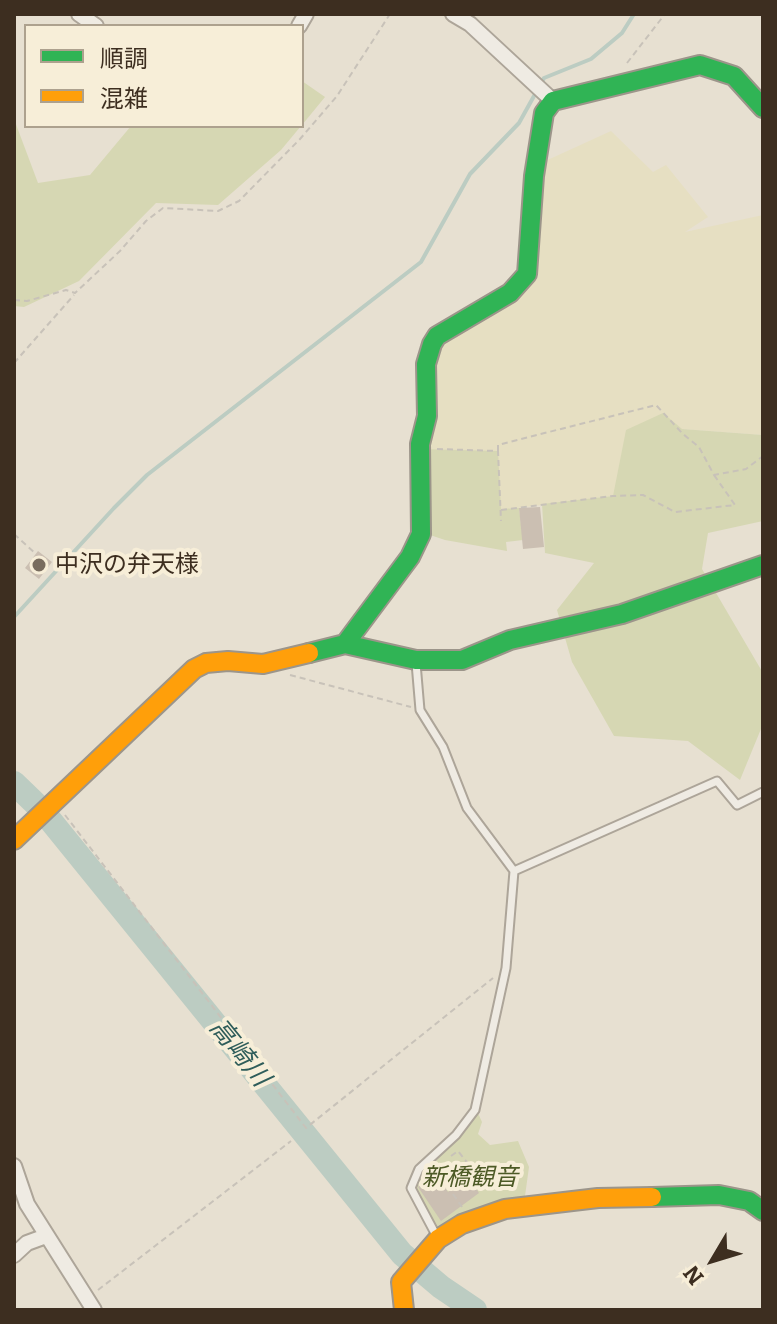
<!DOCTYPE html>
<meta charset="utf-8">
<style>
body{margin:0}
#map{position:relative;width:777px;height:1324px;overflow:hidden;background:#e7e0d1;font-family:Bitter,"Noto Sans JP",serif}
canvas{display:block}
.frame{position:absolute;inset:0;border:16px solid #3d2e20;pointer-events:none}
.legend{position:absolute;left:24px;top:24px;width:280px;height:104px;box-sizing:border-box;background:#f7eed8;border:2px solid #ada18e;margin:0;padding:10px 14px;list-style:none;font-size:24px;color:#3d2e20}
.legend li{display:flex;align-items:center;gap:16px;height:40px}
.legend b{width:40px;border:2px solid #ada18e}
.north{position:absolute;left:673px;top:1220px;width:80px;height:80px;-webkit-text-stroke:6px #f7eed8;paint-order:stroke;rotate:232deg;font-size:22px;font-weight:700;line-height:32px;text-align:center;color:#3d2e20}
.north::after{content:'';display:block;margin:auto;width:28px;height:36px;background:#3d2e20;clip-path:polygon(50% 0,100% 100%,50% 72%,0 100%)}
</style>
<div id="map">
<canvas width="777" height="1324"></canvas>
<div class="frame"></div>
<ul class="legend">
<li><b style="height:10px;background:#30b455"></b>順調</li>
<li><b style="height:10px;background:#ff9f0a"></b>混雑</li>
</ul>
<div class="north">N</div>
</div>
<script>
const ctx = document.querySelector('canvas').getContext('2d');
ctx.lineJoin = 'round';
function paint(path, color) {
  ctx.fillStyle = color;
  ctx.fill(path, 'evenodd');
}
function shape(rows) {
  const path = new Path2D();
  for (const r of rows) {
    path.moveTo(r[0], r[1]);
    for (let i = 2; i < r.length; i += 2) path.lineTo(r[i], r[i + 1]);
  }
  return path;
}
function trace(path, color, width, dash) {
  ctx.strokeStyle = color;
  ctx.lineWidth = width;
  ctx.lineCap = dash ? 'butt' : 'round';
  ctx.setLineDash(dash || []);
  ctx.stroke(path);
}
function write(font, color, halo, rows, align = 'center') {
  ctx.font = font + ' Bitter,"Noto Sans JP",serif';
  ctx.lineWidth = 8;
  ctx.setLineDash([]);
  ctx.textBaseline = 'middle';
  ctx.strokeStyle = halo;
  ctx.fillStyle = color;
  for (const [text, x, y, turn = 0] of rows) {
    ctx.save();
    ctx.translate(x, y);
    ctx.rotate((+turn || 0) * Math.PI / 180);
    ctx.textAlign = isNaN(turn) ? turn : align;
    if (halo) ctx.strokeText(text, 0, 0);
    ctx.fillText(text, 0, 0);
    ctx.restore();
  }
}
paint(shape([
 [611,131,653,172,666,165,708,217,685,232,763,215,763,435,682,429,613,496,501,510,423,449,428,357,527,274,541,163]
]), '#e6dfc2');
paint(shape([
 [302,81,325,97,302,125],
 [14,119,38,183,90,175,131,126,301,126,281,150,218,205,156,203,79,281,24,307,14,306],
 [663,413,682,429,763,435,763,521,708,533,702,569,763,673,763,724,740,780,688,741,614,736,572,662,557,610,594,563,545,553,542,504,613,496,626,430],
 [420,449,498,451,501,509,519,508,523,540,506,542,507,551,445,540,424,533],
 [477,1111,482,1122,478,1134,490,1145,518,1141,529,1167,525,1196,439,1236,414,1189,421,1172]
]), '#d6d7b3');
trace(shape([
 [14,617,114,508,147,475,421,262,470,174,519,123,544,78,591,59,622,33,634,14]
]), '#bcccc2', 4);
trace(shape([
 [14,783,42,810,402,1254,441,1287,475,1310]
]), '#bcccc2', 24);
paint(shape([
 [540,507,544,547,523,549,519,508],
 [38,551,52,562,39,579,25,568],
 [436,1173,448,1192,469,1177,479,1193,441,1221,418,1187]
]), '#cbbfb2');
const lane = shape([
 [416,663,420,710,443,747,467,808,514,871,506,968,475,1110,456,1135,419,1169,411,1188,437,1237],
 [514,871,717,781,737,805,763,792]
]);
const street = shape([
 [79,14,96,26],
 [453,14,470,24,553,101],
 [299,26,306,14],
 [14,1166,27,1204,94,1310],
 [14,1255,27,1243,46,1236]
]);
const fast = shape([
 [345,644,410,557,421,534,420,444,427,416,426,364,432,344,437,336,510,293,527,274,534,176,544,113,553,101,700,65,734,76,763,108],
 [309,653,345,644,416,660,462,660,510,640,622,614,763,565],
 [652,1197,719,1195,749,1201,763,1211]
]);
const slow = shape([
 [14,840,194,669,206,663,228,661,263,664,309,653],
 [404,1310,401,1282,438,1239,462,1224,505,1209,598,1198,652,1197]
]);
trace(lane, '#ada599', 11);
trace(street, '#ada599', 18);
trace(fast, '#9c958a', 22);
trace(slow, '#9c958a', 22);
trace(shape([
 [627,63,665,14],
 [14,300,27,301,66,290,75,293,120,251,146,221,163,208,218,211,239,201,300,139,337,96,390,14],
 [14,363,74,295],
 [437,449,498,451,501,521],
 [498,451,498,445,521,439,656,405,683,434,699,447,714,475,746,469,763,456],
 [501,510,613,496,643,495,675,512,735,505,714,475],
 [14,534,36,554],
 [290,675,411,707],
 [65,815,306,1128,493,978],
 [451,1156,458,1151,470,1166,446,1184,462,1207],
 [98,1290,291,1141]
]), '#c8c2b9', 2, [6, 4]);
trace(lane, '#efebe3', 7);
trace(street, '#efebe3', 14);
trace(fast, '#30b455', 18);
trace(slow, '#ff9f0a', 18);
for (const [x, y, r, color] of [
 [39,565,8,"#786c5e"]
]) {
  const dot = new Path2D();
  dot.arc(x, y, r, 0, 2 * Math.PI);
  ctx.fillStyle = color;
  ctx.fill(dot);
  trace(dot, '#f7eed8', 3);
}
write('24px', '#3d2e20', '#f7eed8', [
 ["中沢の弁天様",55,565]
], 'left');
write('italic 24px', '#4d5a26', '#f7eed8', [
 ["新橋観音",470,1178]
]);
write('italic 26px', '#2f5d5a', '#f7eed8', [
 ["高崎川",239,1053,51]
]);
</script>
